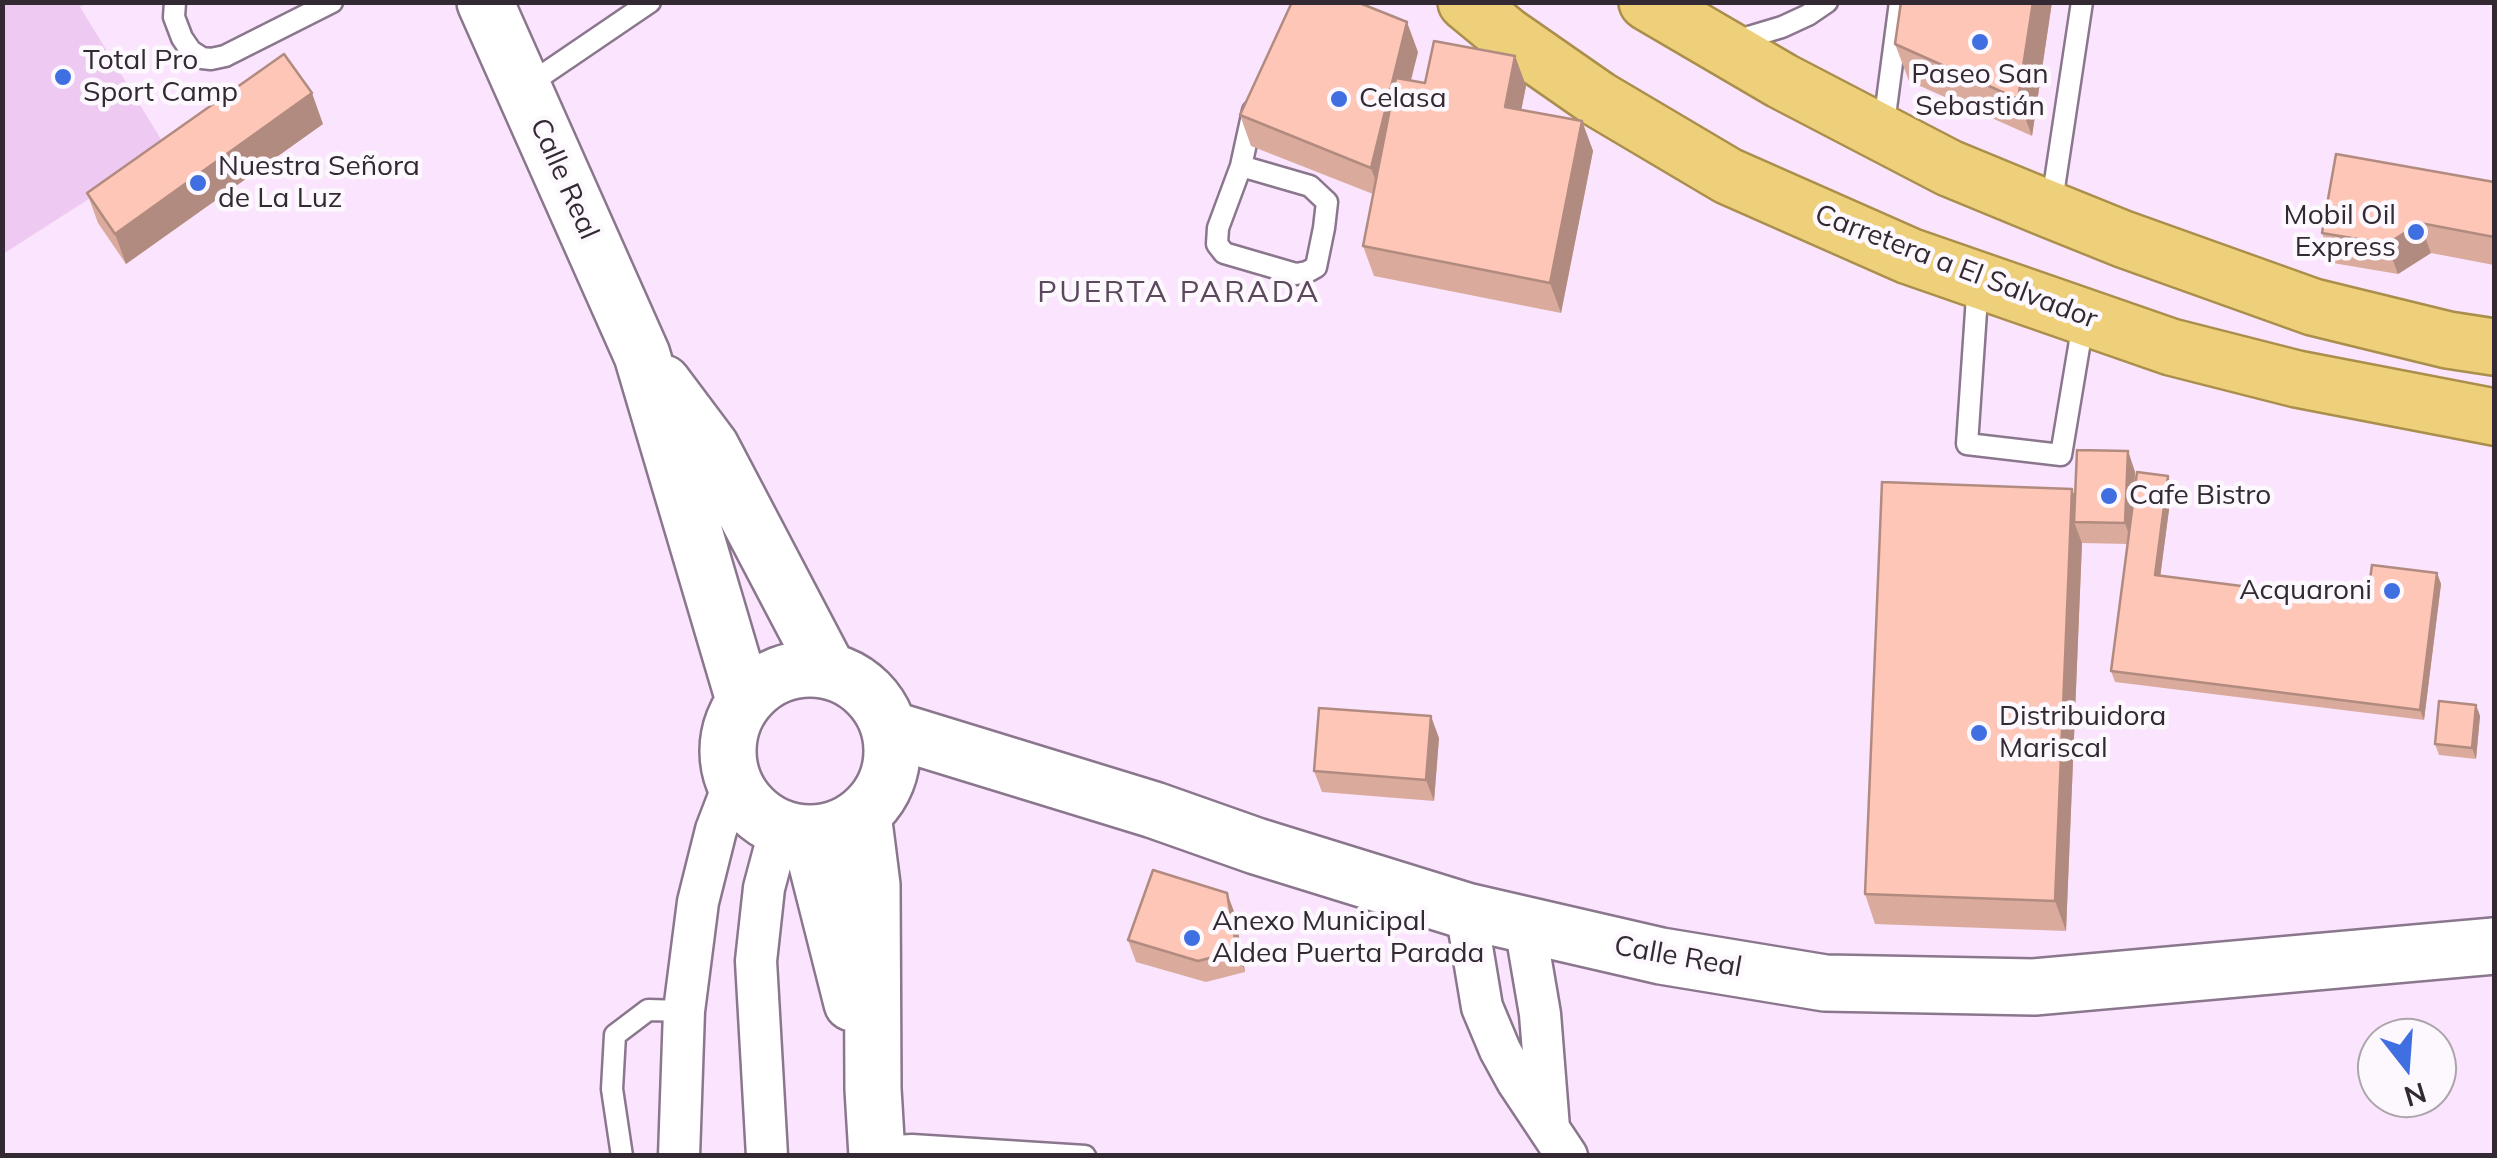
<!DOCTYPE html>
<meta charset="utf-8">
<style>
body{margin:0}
#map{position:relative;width:2497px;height:1158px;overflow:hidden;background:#fbe4fd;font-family:Mulish,sans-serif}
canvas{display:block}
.frame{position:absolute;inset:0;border:5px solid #322933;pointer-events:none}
.north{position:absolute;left:2357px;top:1018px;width:100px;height:100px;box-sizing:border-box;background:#fdf8fd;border:2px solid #aca5ac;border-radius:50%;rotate:163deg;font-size:28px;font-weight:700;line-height:40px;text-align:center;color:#322933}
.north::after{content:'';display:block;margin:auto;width:35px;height:45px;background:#3f6fe0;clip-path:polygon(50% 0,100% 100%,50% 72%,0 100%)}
</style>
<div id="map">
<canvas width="2497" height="1158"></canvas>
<div class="frame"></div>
<div class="north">N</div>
</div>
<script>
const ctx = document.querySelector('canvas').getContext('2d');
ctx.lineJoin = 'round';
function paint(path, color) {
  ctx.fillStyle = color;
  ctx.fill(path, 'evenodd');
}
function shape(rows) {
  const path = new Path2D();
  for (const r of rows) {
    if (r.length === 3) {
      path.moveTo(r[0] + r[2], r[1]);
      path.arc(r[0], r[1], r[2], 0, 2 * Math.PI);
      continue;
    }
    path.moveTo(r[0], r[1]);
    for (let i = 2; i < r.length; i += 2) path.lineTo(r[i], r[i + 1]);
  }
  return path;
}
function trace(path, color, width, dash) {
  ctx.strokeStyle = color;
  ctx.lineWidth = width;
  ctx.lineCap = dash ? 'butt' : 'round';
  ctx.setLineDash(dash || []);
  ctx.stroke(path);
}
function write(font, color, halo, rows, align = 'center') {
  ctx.font = font + ' Mulish,sans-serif';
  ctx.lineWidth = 9;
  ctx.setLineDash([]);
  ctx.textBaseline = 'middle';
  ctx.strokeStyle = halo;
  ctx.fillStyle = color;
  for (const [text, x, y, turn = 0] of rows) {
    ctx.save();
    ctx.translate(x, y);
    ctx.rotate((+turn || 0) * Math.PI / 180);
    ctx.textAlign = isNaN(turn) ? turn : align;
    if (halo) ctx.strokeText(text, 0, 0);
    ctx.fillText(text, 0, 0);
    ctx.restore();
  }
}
paint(shape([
 [3,3,87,3,80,7,167,149,3,254]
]), '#eecaf2');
const service = shape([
 [175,2,174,17,182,38,191,51,202,58,211,59,225,56,332,2],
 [1732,42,1782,27,1808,15,1827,2],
 [525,87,650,2],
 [1883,131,1900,2],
 [1241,166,1310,186,1327,202,1324,228,1316,267,1307,272,1296,274,1224,253,1217,244,1218,228,1241,166,1253,111],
 [2051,208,2082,2],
 [1978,282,1967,444,2061,455,2084,317],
 [877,1147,912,1145,1085,1156],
 [622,1156,612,1089,615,1035,648,1010,684,1011]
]);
const minor = shape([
 [1466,911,1482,1007,1500,1050,1517,1081,1567,1156],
 [1525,926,1540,1014,1549,1128],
 [679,1156,684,1011,698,902,716,830,734,783],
 [767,1156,756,961,764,888,780,828]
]);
const secondary = shape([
 [485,2,642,355,744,700],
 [663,383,711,447,828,670],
 [810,751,82],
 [890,729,1154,810,1256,846,1466,911,1661,956,1825,983,2034,987,2494,946],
 [863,814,872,885,873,1089,877,1156],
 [809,833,852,1003]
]);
const trunk = shape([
 [1466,2,1506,35,1598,99,1728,176,1909,256,2171,347,2297,379,2494,417],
 [1647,2,1782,81,1949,168,2051,210,2123,239,2313,307,2448,340,2494,347]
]);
trace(service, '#8a768d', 25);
trace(minor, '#8a768d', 45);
trace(secondary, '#8a768d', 60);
trace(trunk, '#aa8e4b', 60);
trace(service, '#fff', 20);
trace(minor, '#fff', 40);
trace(secondary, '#fff', 55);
trace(trunk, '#efd07a', 55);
paint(shape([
 [2052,2,2032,136,1909,81,1895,44],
 [1418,52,1410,80,1425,83,1515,56,1526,86,1521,110,1582,121,1593,151,1561,313,1374,276,1363,246,1373,194,1251,146,1240,115],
 [323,124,126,264,98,223,87,193],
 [2494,182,2494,265,2431,253,2398,274,2333,263,2322,233],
 [2128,451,2135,472,2134,489,2172,487,2160,576,2367,602,2437,573,2441,584,2424,720,2115,682,2111,671,2128,544,2082,543,2066,931,1875,924,1865,894,2072,489,2075,496],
 [2476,705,2480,716,2476,759,2439,755,2435,744],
 [1439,738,1434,801,1322,792,1314,771],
 [1235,914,1245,972,1206,982,1136,962,1128,940]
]), '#daaa9d');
paint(shape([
 [2033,2,2052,2,2032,136,2018,99],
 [1407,22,1418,52,1382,198,1371,168],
 [1515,56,1526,86,1516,137,1505,107],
 [312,93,323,124,126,264,115,234],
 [1582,121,1593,151,1561,313,1550,283],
 [2420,223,2431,253,2398,274,2387,244],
 [2128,451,2135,472,2132,544,2125,523],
 [2168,476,2172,487,2159,586,2155,575],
 [2072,489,2083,519,2074,522,2082,543,2066,931,2055,901],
 [2437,573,2441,584,2424,720,2420,710],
 [2476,705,2480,716,2476,759,2472,748],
 [1431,716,1439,738,1434,801,1426,780],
 [1227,893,1235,914,1245,972,1237,951]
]), '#b28b80');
const building = shape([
 [1292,2,1357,2,1407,22,1371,168,1240,115,1292,2],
 [1901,2,2033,2,2018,99,1895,44,1901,2],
 [1434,41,1515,56,1505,107,1582,121,1550,283,1363,246,1396,78,1425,83,1434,41],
 [284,54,312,93,115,234,87,193,284,54],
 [2336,154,2494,182,2494,237,2420,223,2387,244,2322,233,2336,154],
 [2077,450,2128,451,2125,523,2074,522,2077,450],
 [2137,472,2168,476,2155,575,2367,602,2372,565,2437,573,2420,710,2111,671,2137,472],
 [1882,482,2072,489,2055,901,1865,894,1882,482],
 [2439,701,2476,705,2472,748,2435,744,2439,701],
 [1319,708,1431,716,1426,780,1314,771,1319,708],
 [1153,870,1227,893,1237,951,1198,961,1128,940,1153,870]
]);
paint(building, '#fec6b7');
trace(building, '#b28b80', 2.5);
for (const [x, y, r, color] of [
 [1980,42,10,"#3f6fe0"],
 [63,77,10,"#3f6fe0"],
 [1339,99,10,"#3f6fe0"],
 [198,183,10,"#3f6fe0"],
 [2416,232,10,"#3f6fe0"],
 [2109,496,10,"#3f6fe0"],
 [2392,591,10,"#3f6fe0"],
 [1979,733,10,"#3f6fe0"],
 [1192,938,10,"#3f6fe0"]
]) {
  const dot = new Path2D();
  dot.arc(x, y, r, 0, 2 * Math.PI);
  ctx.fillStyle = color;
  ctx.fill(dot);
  trace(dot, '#fdf8fd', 4);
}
write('28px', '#322933', '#fdf8fd', [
 ["Total Pro",83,61],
 ["Sport Camp",83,93],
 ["Paseo San",1980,75,"center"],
 ["Sebastián",1980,107,"center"],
 ["Celasa",1359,99],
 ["Nuestra Señora",218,167],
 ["de La Luz",218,199],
 ["Mobil Oil",2396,216,"right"],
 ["Express",2396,248,"right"],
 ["Cafe Bistro",2129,496],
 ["Acquaroni",2372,591,"right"],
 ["Distribuidora",1999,717],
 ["Mariscal",1999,749],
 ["Anexo Municipal",1212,922],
 ["Aldea Puerta Parada",1212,954]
], 'left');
write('28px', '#322933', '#fdf8fd', [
 ["Calle Real",564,179,66],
 ["Carretera a El Salvador",1956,267,21],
 ["Calle Real",1678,957,10]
]);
ctx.letterSpacing = '2.5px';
write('30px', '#5b485d', '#fdf8fd', [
 ["PUERTA PARADA",1179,293]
]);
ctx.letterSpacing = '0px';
</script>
